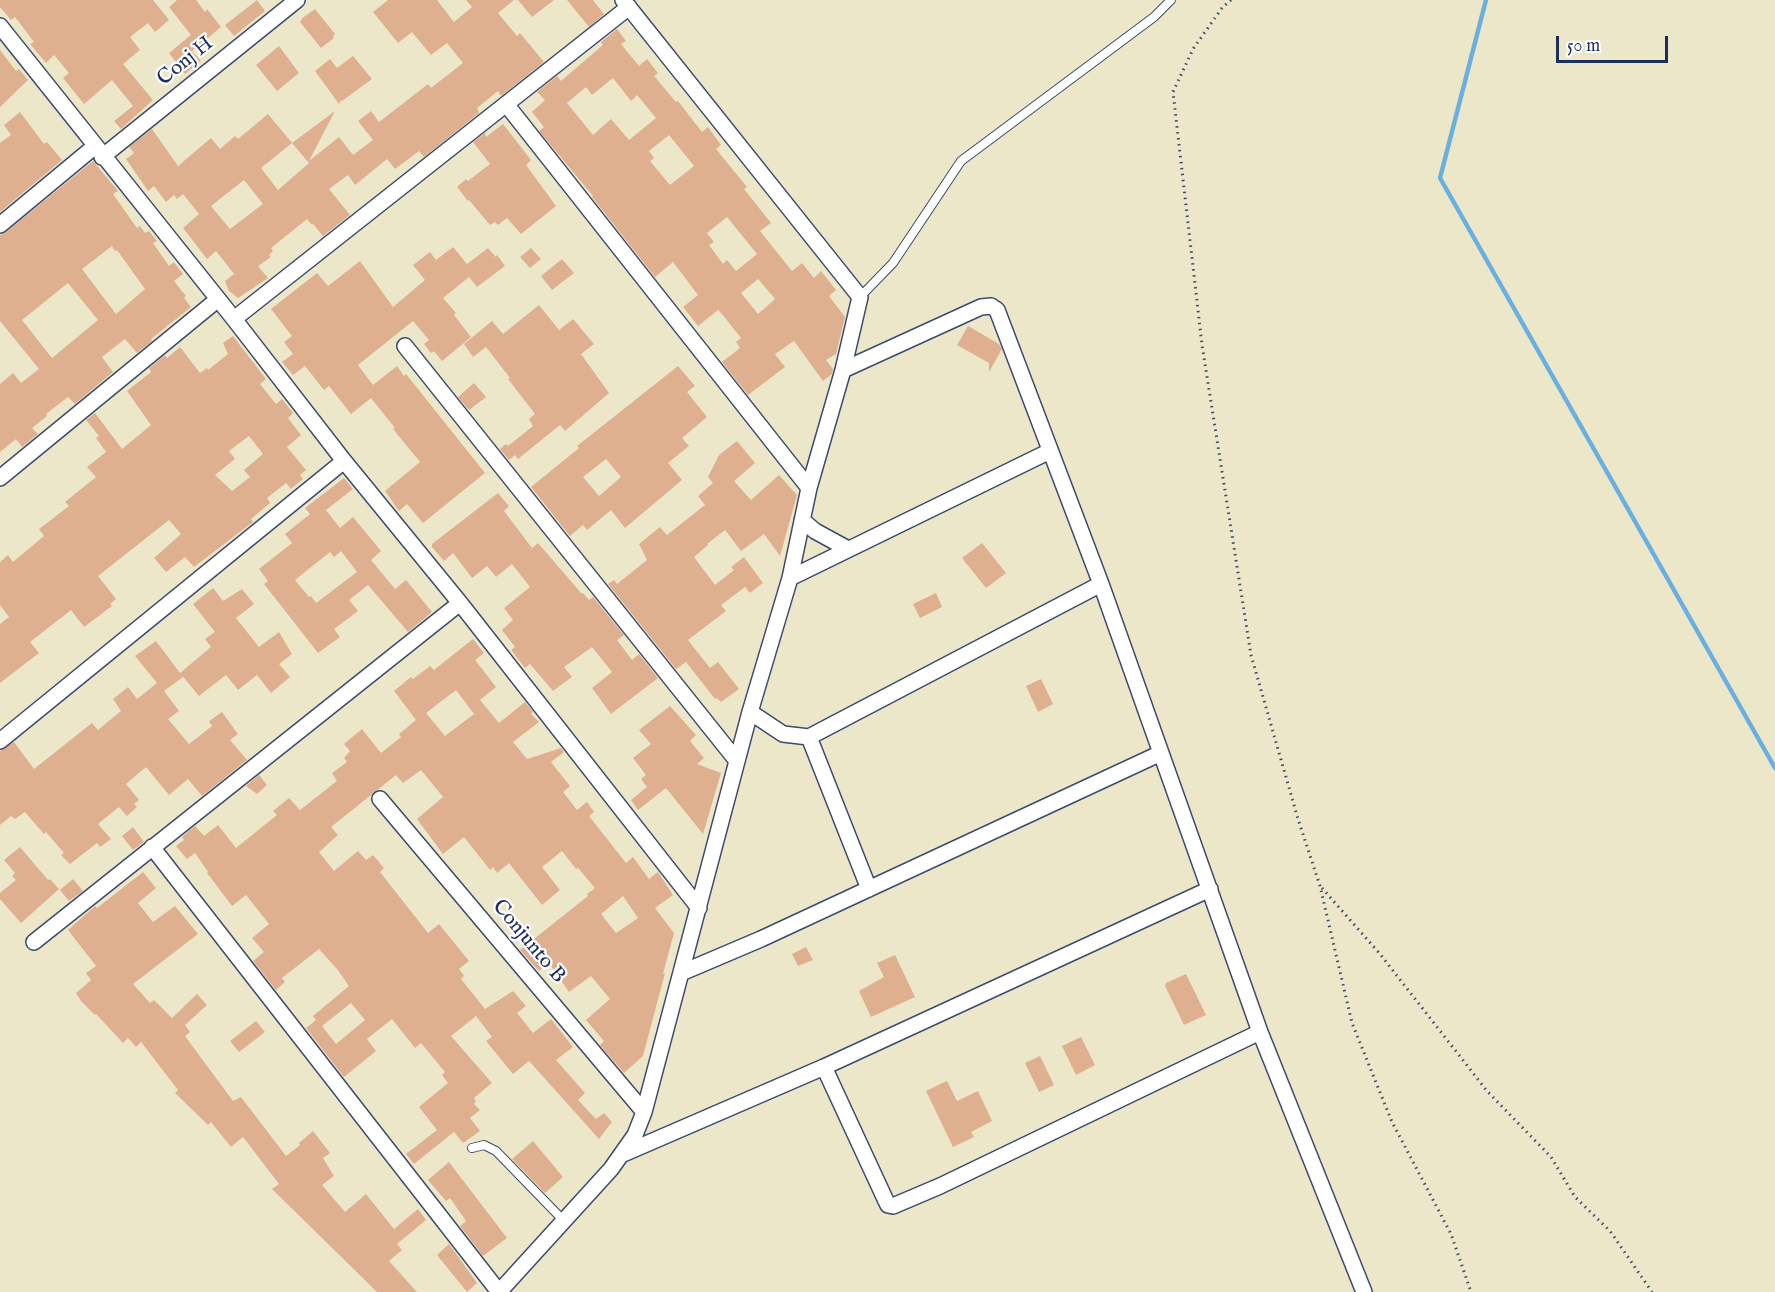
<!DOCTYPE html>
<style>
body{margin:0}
#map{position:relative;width:1775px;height:1292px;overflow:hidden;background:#ede7ca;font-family:"IM FELL English",serif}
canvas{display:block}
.scale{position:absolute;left:1556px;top:36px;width:112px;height:27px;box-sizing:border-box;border:3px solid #1b2f5e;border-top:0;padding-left:8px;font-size:18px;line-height:21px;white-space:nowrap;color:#1b2f5e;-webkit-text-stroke:4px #fff;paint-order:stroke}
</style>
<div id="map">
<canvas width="1775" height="1292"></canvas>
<div class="scale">50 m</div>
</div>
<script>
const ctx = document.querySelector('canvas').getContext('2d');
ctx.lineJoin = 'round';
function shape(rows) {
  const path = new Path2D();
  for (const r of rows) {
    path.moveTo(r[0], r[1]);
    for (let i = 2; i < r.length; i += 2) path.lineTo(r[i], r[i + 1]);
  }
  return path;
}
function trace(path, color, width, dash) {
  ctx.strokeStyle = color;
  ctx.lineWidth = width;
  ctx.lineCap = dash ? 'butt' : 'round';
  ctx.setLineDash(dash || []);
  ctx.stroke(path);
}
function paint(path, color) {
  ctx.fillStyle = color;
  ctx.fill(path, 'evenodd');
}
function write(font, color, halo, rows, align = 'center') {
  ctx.font = font + ' "IM FELL English",serif';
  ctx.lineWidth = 4.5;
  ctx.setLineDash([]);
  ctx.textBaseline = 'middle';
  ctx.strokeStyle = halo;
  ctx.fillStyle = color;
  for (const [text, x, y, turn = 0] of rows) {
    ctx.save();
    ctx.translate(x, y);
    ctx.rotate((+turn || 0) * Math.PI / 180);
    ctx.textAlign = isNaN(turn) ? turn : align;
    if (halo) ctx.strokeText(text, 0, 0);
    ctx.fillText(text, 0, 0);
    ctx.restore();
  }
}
trace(shape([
 [1486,0,1440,178,1775,768]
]), '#69b0e0', 4.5);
paint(shape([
 [0,0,153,0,169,20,155,32,148,23,130,37,140,50,123,64,153,100,121,129,114,121,133,106,112,80,84,104,63,78,69,73,54,55,46,63,30,44,34,42,15,17,11,20,0,7],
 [177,0,196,0,205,12,207,9,221,27,192,51,201,61,185,74,169,53,191,35,169,7],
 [257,0,265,11,234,36,225,25],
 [388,0,437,0,454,22,472,7,466,0,514,0,498,13,517,36,520,33,544,62,501,96,498,91,477,108,479,113,424,157,419,151,395,169,387,159,355,185,348,175,329,189,350,215,323,236,313,224,312,225,307,219,271,248,273,251,269,255,271,257,258,266,268,278,238,298,229,291,225,281,234,274,216,251,207,259,183,228,199,214,183,194,177,199,174,195,166,202,154,186,148,191,126,159,134,153,129,147,152,129,178,166,211,138,220,149,235,136,238,139,268,114,292,143,261,168,278,190,309,163,292,143,335,111,309,161,339,137,353,155,373,140,358,121,371,111,379,122,428,84,431,88,463,63,447,43,431,55,412,32,398,43,373,12],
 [244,180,263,204,230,229,211,206],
 [518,0,554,0,532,17],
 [567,0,593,0,604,14,589,27],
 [315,9,335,34,333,36,334,38,321,48,300,22,302,20,301,19],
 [617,29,626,41,621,44,639,66,647,59,658,73,654,76,676,102,678,101,702,132,708,127,721,145,716,149,747,187,744,189,771,223,760,231,792,271,802,263,814,278,821,271,836,290,829,296,845,317,836,354,826,360,833,369,832,374,823,381,794,341,775,354,785,367,748,395,722,362,740,348,736,342,741,338,722,314,718,310,698,326,683,307,698,295,673,262,655,277,592,197,593,196,539,131,544,127,532,112,545,100,537,92,557,76,561,81,603,45,601,42],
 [613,78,631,101,637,95,656,118,629,140,611,119,593,135,567,103,586,87,592,95],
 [669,135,694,166,670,185,650,161,654,158,649,151],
 [727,217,757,254,736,271,727,260,723,264,709,245,714,242,707,233],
 [758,279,775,299,758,314,741,293],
 [279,46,299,73,277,91,256,65],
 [0,50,16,71,19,69,28,80,0,107],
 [353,56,372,79,342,101,341,100,339,104,315,71,330,59,337,68],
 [20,112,44,144,47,142,62,160,0,212,0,143,11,135,4,125],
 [503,124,531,160,526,165,556,206,521,234,507,218,498,225,495,222,490,225,469,200,468,201,457,187,466,179,468,181,490,164,473,142,485,133,486,137],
 [93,161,118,191,113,194,137,228,140,226,145,233,149,231,157,241,153,243,169,266,174,262,183,274,174,281,186,296,184,298,191,307,151,339,152,341,137,353,125,339,102,357,113,372,75,404,68,397,46,414,47,416,32,428,38,434,22,447,16,439,0,452,0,384,13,373,21,383,39,369,0,321,0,235,6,232],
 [112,246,115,251,117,250,145,289,116,314,82,269],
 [68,283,98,320,52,358,22,320],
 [453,247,467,264,488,248,495,256,492,259,497,255,505,266,477,287,469,277,443,298,456,313,454,315,471,337,442,361,434,351,431,353,424,344,429,340,413,321,358,365,373,385,397,366,404,376,406,374,485,473,423,523,407,504,399,511,385,491,420,462,393,429,395,428,371,398,351,414,329,386,324,390,305,366,293,375,282,362,293,354,284,342,292,336,271,309,317,273,328,286,360,261,393,307,425,280,413,265,430,252,436,260],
 [531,248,541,259,530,268,520,257],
 [562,259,574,273,552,290,541,276],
 [539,305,559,330,573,319,594,344,581,354,609,393,565,431,560,425,518,459,515,455,509,460,500,449,506,444,508,446,533,426,529,419,535,414,508,379,510,378,486,347,473,357,464,344,492,321,503,334],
 [968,326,999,344,1002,349,989,372,989,363,957,345],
 [233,336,266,379,260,384,276,404,282,399,293,413,288,418,301,435,287,447,306,470,300,475,303,479,291,489,286,483,267,498,270,503,251,519,253,522,194,567,185,557,166,572,154,558,181,534,169,520,98,576,116,599,110,604,112,606,84,627,71,610,30,642,39,653,0,683,0,624,9,617,0,605,0,562,8,555,13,562,44,536,39,529,69,506,65,502,96,477,87,467,106,452,96,438,99,436,86,420,95,413,122,449,151,425,127,391,151,372,149,368,165,355,167,358,180,347,200,373,207,368,208,370,228,354,223,343],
 [249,436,263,454,244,470,250,477,232,491,215,475,235,459,229,451],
 [678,366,695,386,687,392,707,417,682,438,689,446,668,463,682,480,625,528,611,510,587,530,583,525,570,536,531,487,579,448,577,446],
 [606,459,621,477,599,496,583,477],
 [474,383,486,397,469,410,458,397],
 [737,441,755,463,734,481,751,500,779,475,797,495,780,556,764,534,741,551,725,530,707,544,708,545,694,557,715,585,734,570,731,567,744,557,763,583,750,593,745,587,721,605,726,611,688,640,710,668,718,662,739,689,721,702,717,698,715,699,686,662,676,669,608,584,614,580,617,584,647,560,639,544,660,527,667,535,705,505,698,496,713,483,708,477,719,455],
 [344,478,353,489,326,510,340,528,353,517,381,551,371,560,395,589,406,580,432,612,408,632,368,585,349,600,358,611,334,629,340,637,318,653,264,584,268,581,259,569,292,543,285,534,310,514,305,508],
 [341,551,357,572,316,603,311,596,309,597,295,580,330,552,334,557],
 [498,493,509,506,504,511,532,548,538,543,582,594,583,593,589,600,593,597,624,635,617,640,632,660,639,654,658,678,611,714,592,688,612,672,592,647,564,667,572,677,553,691,530,664,525,668,511,650,515,647,502,630,513,620,504,608,530,587,512,564,496,577,487,566,472,578,453,553,444,561,432,547,432,544],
 [982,543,1006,573,986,588,962,558],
 [213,588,223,601,242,589,254,604,236,618,259,647,279,632,292,654,279,664,290,677,271,693,257,675,238,690,226,675,199,696,180,673,211,647,205,639,215,632,193,604],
 [936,593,942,607,920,618,913,604],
 [473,639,484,653,475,660,496,687,480,700,499,723,525,702,533,712,531,714,539,722,513,742,527,759,561,748,564,752,551,762,570,786,563,792,577,810,587,802,594,812,589,816,626,863,633,857,649,879,658,872,673,895,655,908,674,933,663,974,665,973,643,1056,624,1073,600,1045,604,1041,586,1020,610,999,591,976,569,992,549,963,539,971,520,950,588,896,587,894,595,888,578,868,576,869,562,851,542,867,560,890,542,905,509,863,497,873,493,867,490,870,464,837,443,854,417,819,443,797,421,770,403,783,396,775,331,827,338,835,319,852,334,871,358,851,366,860,373,855,384,868,380,872,428,933,439,924,469,961,459,969,464,976,461,979,485,1009,513,991,526,1006,517,1013,533,1033,551,1019,573,1047,556,1060,585,1093,578,1100,596,1119,604,1113,612,1122,599,1139,529,1061,513,1074,486,1041,492,1037,476,1016,451,1036,492,1083,474,1098,476,1101,474,1104,480,1110,470,1118,480,1131,463,1143,454,1132,414,1164,406,1154,437,1130,419,1107,448,1083,442,1075,445,1072,421,1043,415,1048,392,1019,367,1039,376,1051,344,1077,306,1028,316,1020,313,1016,349,986,337,969,319,949,282,978,285,982,276,990,253,961,264,952,252,938,269,924,246,895,232,906,207,873,208,872,195,853,187,859,176,846,184,840,182,837,195,826,204,836,218,825,236,848,277,815,273,811,289,798,300,810,337,781,332,773,347,762,344,758,350,751,344,744,362,729,381,753,401,737,399,734,416,720,394,691,411,677,413,679,430,666,434,670],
 [456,690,474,714,445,736,426,713],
 [623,896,638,918,616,933,601,914],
 [351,1003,365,1020,336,1044,322,1026],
 [156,641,183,677,164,691,179,711,168,719,189,744,212,726,209,721,222,712,238,734,230,740,247,760,202,796,188,779,169,795,146,767,126,784,139,800,134,804,137,807,127,816,119,807,98,824,111,839,100,847,97,843,70,864,61,855,64,853,46,832,44,834,25,812,15,819,11,816,0,825,0,751,14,742,34,769,92,723,98,730,121,711,113,699,128,687,137,699,157,683,135,656],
 [1041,679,1053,704,1038,712,1026,686],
 [670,706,696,735,690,741,704,758,697,764,721,773,703,834,666,788,638,810,631,800,647,787,641,779,646,775,633,758,651,744,639,730],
 [259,775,267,785,257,794,246,786],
 [133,827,144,842,133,850,122,836],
 [20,847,48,880,50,879,59,889,21,923,0,899,0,893,16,880,12,876,15,873,4,860],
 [143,872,156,888,138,903,153,922,175,906,198,934,133,984,150,1003,154,1000,172,1018,197,994,207,1005,185,1025,190,1032,185,1036,233,1101,241,1097,286,1156,300,1145,299,1143,313,1131,330,1153,323,1158,334,1176,322,1185,345,1212,366,1194,394,1229,418,1209,426,1220,397,1244,402,1250,389,1261,417,1292,377,1292,272,1189,279,1184,243,1137,231,1147,211,1122,208,1125,175,1093,178,1090,141,1042,136,1047,128,1038,123,1043,96,1014,95,1015,81,1001,76,993,91,980,86,973,96,966,68,930,95,906,97,908],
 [73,879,83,891,69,901,60,890],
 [806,947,813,960,798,966,792,954],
 [895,955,915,997,871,1017,859,991,884,977,877,963],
 [1186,974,1206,1015,1184,1025,1165,986,1166,983],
 [256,1021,265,1032,239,1052,230,1041],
 [1081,1037,1095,1065,1076,1075,1062,1046],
 [1040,1056,1054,1085,1039,1092,1025,1063],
 [947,1081,957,1101,978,1091,992,1121,971,1132,974,1137,953,1147,926,1091],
 [533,1141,563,1177,545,1193,512,1159],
 [449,1162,507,1238,483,1256,460,1226,466,1221,450,1198,446,1201,428,1180],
 [449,1244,477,1283,467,1292,437,1255]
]), '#dfb090');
const lane = shape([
 [860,297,893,263,961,161,1154,17,1171,0],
 [472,1148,484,1145,496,1151,564,1221]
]);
const street = shape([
 [0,26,234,319,344,461,460,603,699,908],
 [506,104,809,488],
 [102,157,297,0],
 [0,225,94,147],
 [234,319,629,7],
 [405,346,737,761],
 [843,370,981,307,991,306,997,310,1101,584,1260,1032,1364,1292],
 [0,478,217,300],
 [802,520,815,531,848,549],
 [790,578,1050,451],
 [750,712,783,734,809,737,1101,584],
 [809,737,869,889],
 [0,741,344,461],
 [380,799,644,1112],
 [152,847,499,1292],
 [34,942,460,603],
 [681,973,761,939,1161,753],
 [824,1067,886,1201,888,1205,893,1206,940,1186,1260,1032],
 [623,1154,824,1067,1210,889],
 [499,1292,611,1169,635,1135,644,1112,750,712,790,578,809,488,843,370,860,297,623,0]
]);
trace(lane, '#3a4b6e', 10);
trace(street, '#3a4b6e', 18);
trace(shape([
 [1231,0,1222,8,1193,49,1173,92,1202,345,1251,655,1298,819,1320,886,1352,1023,1392,1122,1451,1234,1471,1292],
 [1322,888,1380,954,1487,1091,1551,1157,1575,1197,1610,1231,1652,1292]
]), '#3a4b6e', 3, [1.5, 4.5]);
trace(lane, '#fff', 8);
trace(street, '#fff', 15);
write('21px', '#1b2f5e', '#fff', [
 ["Conj H",186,62,-39],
 ["Conjunto B",528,942,50]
]);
</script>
